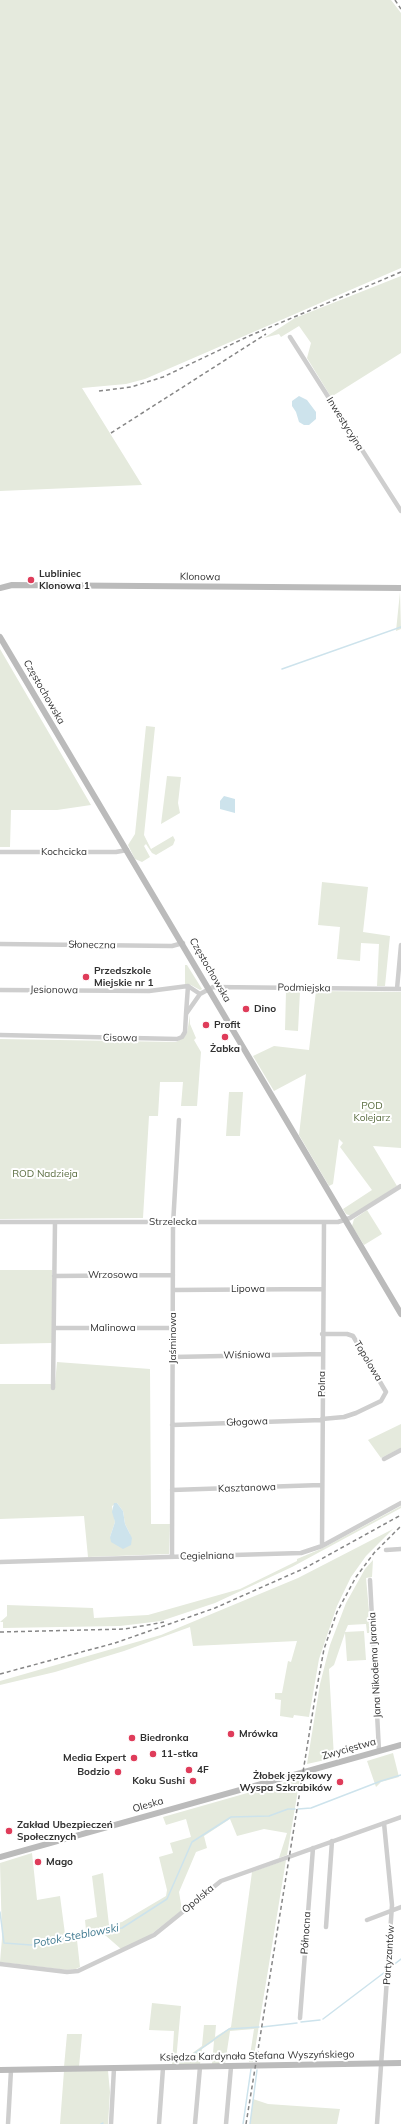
<!DOCTYPE html>
<meta charset="utf-8">
<style>
body{margin:0}
canvas{display:block;background:#fff}
</style>
<canvas width="401" height="2124"></canvas>
<script>
const ctx = document.querySelector('canvas').getContext('2d');
ctx.lineJoin = 'round';
function paint(path, color) {
  ctx.fillStyle = color;
  ctx.fill(path, 'evenodd');
}
function shape(rows) {
  const path = new Path2D();
  for (const r of rows) {
    path.moveTo(r[0], r[1]);
    for (let i = 2; i < r.length; i += 2) path.lineTo(r[i], r[i + 1]);
  }
  return path;
}
function trace(path, color, width, dash) {
  ctx.strokeStyle = color;
  ctx.lineWidth = width;
  ctx.lineCap = dash ? 'butt' : 'round';
  ctx.setLineDash(dash || []);
  ctx.stroke(path);
}
function write(font, color, halo, rows, align = 'center') {
  ctx.font = font + ' Mulish,sans-serif';
  ctx.lineWidth = 4;
  ctx.setLineDash([]);
  ctx.textBaseline = 'middle';
  ctx.strokeStyle = halo;
  ctx.fillStyle = color;
  for (const [text, x, y, turn = 0] of rows) {
    ctx.save();
    ctx.translate(x, y);
    ctx.rotate((+turn || 0) * Math.PI / 180);
    ctx.textAlign = isNaN(turn) ? turn : align;
    if (halo) ctx.strokeText(text, 0, 0);
    ctx.fillText(text, 0, 0);
    ctx.restore();
  }
}
paint(shape([
 [0,0,391,0,401,13,401,268,145,379,126,384,82,388,142,485,0,491],
 [401,276,401,353,331,397,307,358,311,343,299,326,281,337,279,334,264,338,295,318],
 [400,592,401,629,396,631],
 [0,649,91,805,57,810,11,810,10,847,0,847],
 [146,726,155,727,144,835,151,849,173,836,175,840,173,845,156,855,152,853,146,844,144,846,150,857,142,862,135,859,128,845,135,834],
 [167,776,181,777,178,803,180,813,161,824],
 [322,882,368,887,363,932,390,936,385,986,377,986,379,944,361,943,360,961,337,959,340,927,318,925],
 [185,965,187,965,202,989,200,990,191,985,185,984],
 [286,991,300,991,298,1031,285,1030],
 [316,991,401,992,401,1148,373,1146,397,1186,351,1216,346,1214,343,1209,372,1190,340,1147,343,1143,339,1139,333,1184,329,1186,299,1135,306,1074,274,1091,253,1056,274,1046,309,1050],
 [190,1015,190,1024,196,1038,194,1040,201,1052,197,1106,181,1106,183,1082,160,1082,158,1116,149,1116,143,1218,0,1219,0,1039,176,1042,183,1038,187,1033],
 [229,1092,243,1092,240,1136,226,1136],
 [367,1210,382,1234,364,1245,352,1226,354,1219],
 [0,1270,52,1270,52,1343,0,1344],
 [57,1362,150,1369,151,1524,170,1524,169,1554,88,1557,84,1516,0,1519,0,1384,55,1384],
 [117,1503,123,1511,125,1524,130,1534,114,1543,110,1537,115,1522,112,1506],
 [401,1424,401,1448,381,1458,368,1440],
 [401,1506,401,1508,292,1567,215,1603,161,1621,120,1626,3,1628,3,1622,0,1622,7,1616,7,1605,93,1608,94,1618,148,1615,240,1589,297,1561,297,1559,323,1548],
 [393,1529,366,1556,351,1577,337,1606,319,1659,309,1717,294,1715,293,1718,280,1716,281,1700,275,1699,275,1693,282,1693,288,1661,291,1662,297,1641,193,1646,190,1627,124,1651,55,1672,0,1685,0,1681,161,1635,298,1578],
 [373,1560,372,1577,366,1578,371,1633,367,1633,366,1624,348,1625,345,1632,364,1631,366,1660,347,1661,345,1633,334,1665,329,1669,334,1758,307,1764,320,1684,330,1645,346,1603,365,1569],
 [393,1753,399,1777,381,1782,376,1787,367,1761],
 [300,1778,287,1855,279,1858,287,1833,264,1829,237,1836,230,1819,204,1836,207,1848,196,1852,179,1892,182,1910,149,1936,121,1949,105,1935,77,1940,80,1967,76,1969,67,1970,0,1962,2,1938,0,1863,32,1853,37,1900,60,1896,65,1934,86,1930,85,1920,97,1917,92,1876,103,1873,109,1925,122,1922,166,1896,167,1890,159,1857,173,1853,170,1843,191,1837,186,1819,166,1825,163,1817],
 [286,1860,253,2062,249,2062,254,2029,230,2031,225,2064,212,2064,214,2041,202,2049,200,2064,172,2064,174,2031,149,2030,152,2003,181,2006,176,2061,183,2060,202,2046,204,2025,216,2025,215,2037,231,2027,252,1872],
 [67,2034,82,2034,79,2067,64,2067],
 [64,2071,108,2071,110,2092,108,2124,60,2124],
 [253,2099,268,2104,340,2109,337,2124,250,2124]
]), '#e5eadd');
paint(shape([
 [299,396,307,400,316,412,316,419,309,425,304,425,299,422,296,412,292,406,292,401],
 [224,796,235,799,235,813,220,809,220,801],
 [114,1503,117,1503,123,1511,125,1524,132,1538,131,1545,123,1549,111,1542,110,1537,115,1522,112,1512]
]), '#cde3ec');
trace(shape([
 [282,669,401,627],
 [298,1809,311,1808,381,1781,401,1775],
 [0,1912,4,1943,31,1945,122,1928,167,1899,192,1842,231,1817,269,1816,288,1809,295,1809],
 [392,1966,401,1959],
 [323,2019,385,1972],
 [301,2022,320,2020],
 [262,2027,297,2023],
 [182,2062,229,2029,259,2027],
 [101,2124,103,2123],
 [243,2124,251,2069],
 [250,2124,257,2070]
]), '#cde3ec', 1.5);
trace(shape([
 [290,337,401,511],
 [0,852,116,852,127,850],
 [0,944,172,946,183,943],
 [397,989,401,945],
 [0,990,149,991,188,986,200,994],
 [186,1014,188,986],
 [0,1035,177,1039,182,1037,185,1032,186,1014,200,994,213,987,401,989],
 [0,1222,338,1222,350,1218,401,1186],
 [54,1276,173,1275],
 [173,1290,322,1289],
 [54,1328,173,1328],
 [173,1357,322,1354],
 [53,1388,55,1222],
 [322,1419,344,1417,356,1413,381,1401,386,1392,353,1336,347,1334,322,1334],
 [172,1425,322,1420],
 [384,1459,401,1450],
 [172,1490,321,1485],
 [322,1546,324,1222],
 [386,1550,401,1549],
 [172,1556,173,1225,179,1120],
 [0,1562,301,1553,322,1546,401,1503],
 [370,1580,379,1751],
 [367,1920,401,1907],
 [326,1927,332,1841],
 [0,1964,67,1972,78,1971,154,1935,221,1881,401,1817],
 [300,2018,313,1848],
 [8,2124,11,2070],
 [111,2124,114,2068],
 [159,2124,163,2068],
 [195,2124,200,2067],
 [226,2124,231,2067],
 [377,2124,392,1905,384,1823]
]), '#cecece', 4.5);
trace(shape([
 [0,588,12,585,401,588],
 [0,637,401,1314],
 [0,1857,401,1745],
 [0,2070,401,2063]
]), '#bbb', 6);
trace(shape([
 [395,0,401,9],
 [99,391,131,387,163,377,249,336,401,272],
 [111,433,266,334],
 [0,1632,125,1629,164,1622],
 [0,1674,115,1643,215,1608,305,1568,401,1515],
 [246,2124,315,1698,324,1649,337,1612,356,1577,374,1553,401,1526]
]), '#868686', 1.5, [4, 3]);
for (const [x, y, r, color] of [
 [31,580,4,"#df3c5a"],
 [86,977,4,"#df3c5a"],
 [246,1009,4,"#df3c5a"],
 [206,1025,4,"#df3c5a"],
 [225,1037,4,"#df3c5a"],
 [231,1734,4,"#df3c5a"],
 [132,1738,4,"#df3c5a"],
 [153,1754,4,"#df3c5a"],
 [134,1758,4,"#df3c5a"],
 [189,1770,4,"#df3c5a"],
 [118,1772,4,"#df3c5a"],
 [193,1781,4,"#df3c5a"],
 [340,1782,4,"#df3c5a"],
 [9,1831,4,"#df3c5a"],
 [38,1862,4,"#df3c5a"]
]) {
  const dot = new Path2D();
  dot.arc(x, y, r, 0, 2 * Math.PI);
  ctx.fillStyle = color;
  ctx.fill(dot);
  trace(dot, '#fff', 1.5);
}
write('10px', '#313131', '#fff', [
 ["Inwestycyjna",345,424,58],
 ["Klonowa",200,577,1],
 ["Częstochowska",44,692,60],
 ["Kochcicka",64,852],
 ["Słoneczna",92,945,1],
 ["Częstochowska",210,970,60],
 ["Podmiejska",304,988,1],
 ["Jesionowa",54,990,1],
 ["Cisowa",120,1038,1],
 ["Strzelecka",173,1222],
 ["Wrzosowa",113,1275],
 ["Lipowa",248,1289],
 ["Malinowa",113,1328],
 ["Jaśminowa",173,1338,-90],
 ["Wiśniowa",247,1355,-1],
 ["Topolowa",368,1361,59],
 ["Polna",322,1384,-90],
 ["Głogowa",247,1422,-2],
 ["Kasztanowa",247,1488,-2],
 ["Cegielniana",207,1556,-1],
 ["Jana Nikodema Jaronia",375,1665,-93],
 ["Zwycięstwa",349,1749,-16],
 ["Oleska",148,1805,-16],
 ["Opolska",198,1899,-40],
 ["Północna",306,1933,-86],
 ["Partyzantów",389,1955,-86],
 ["Księdza Kardynała Stefana Wyszyńskiego",257,2056,-1]
]);
write('bold 10px', '#313131', '#fff', [
 ["Lubliniec",39,574],
 ["Klonowa 1",39,586],
 ["Przedszkole",94,971],
 ["Miejskie nr 1",94,983],
 ["Dino",254,1009],
 ["Profit",214,1025],
 ["Żabka",225,1049,"center"],
 ["Mrówka",239,1734],
 ["Biedronka",140,1738],
 ["11-stka",161,1754],
 ["Media Expert",126,1758,"right"],
 ["4F",197,1770],
 ["Bodzio",110,1772,"right"],
 ["Żłobek językowy",332,1776,"right"],
 ["Wyspa Szkrabików",332,1788,"right"],
 ["Koku Sushi",185,1781,"right"],
 ["Zakład Ubezpieczeń",17,1825],
 ["Społecznych",17,1837],
 ["Mago",46,1862]
], 'left');
write('10px', '#596c3f', '#fff', [
 ["POD",372,1106],
 ["Kolejarz",372,1118],
 ["ROD Nadzieja",45,1174]
]);
write('italic 11px', '#417b91', '#fff', [
 ["Potok Steblowski",76,1936,-11]
]);
</script>
